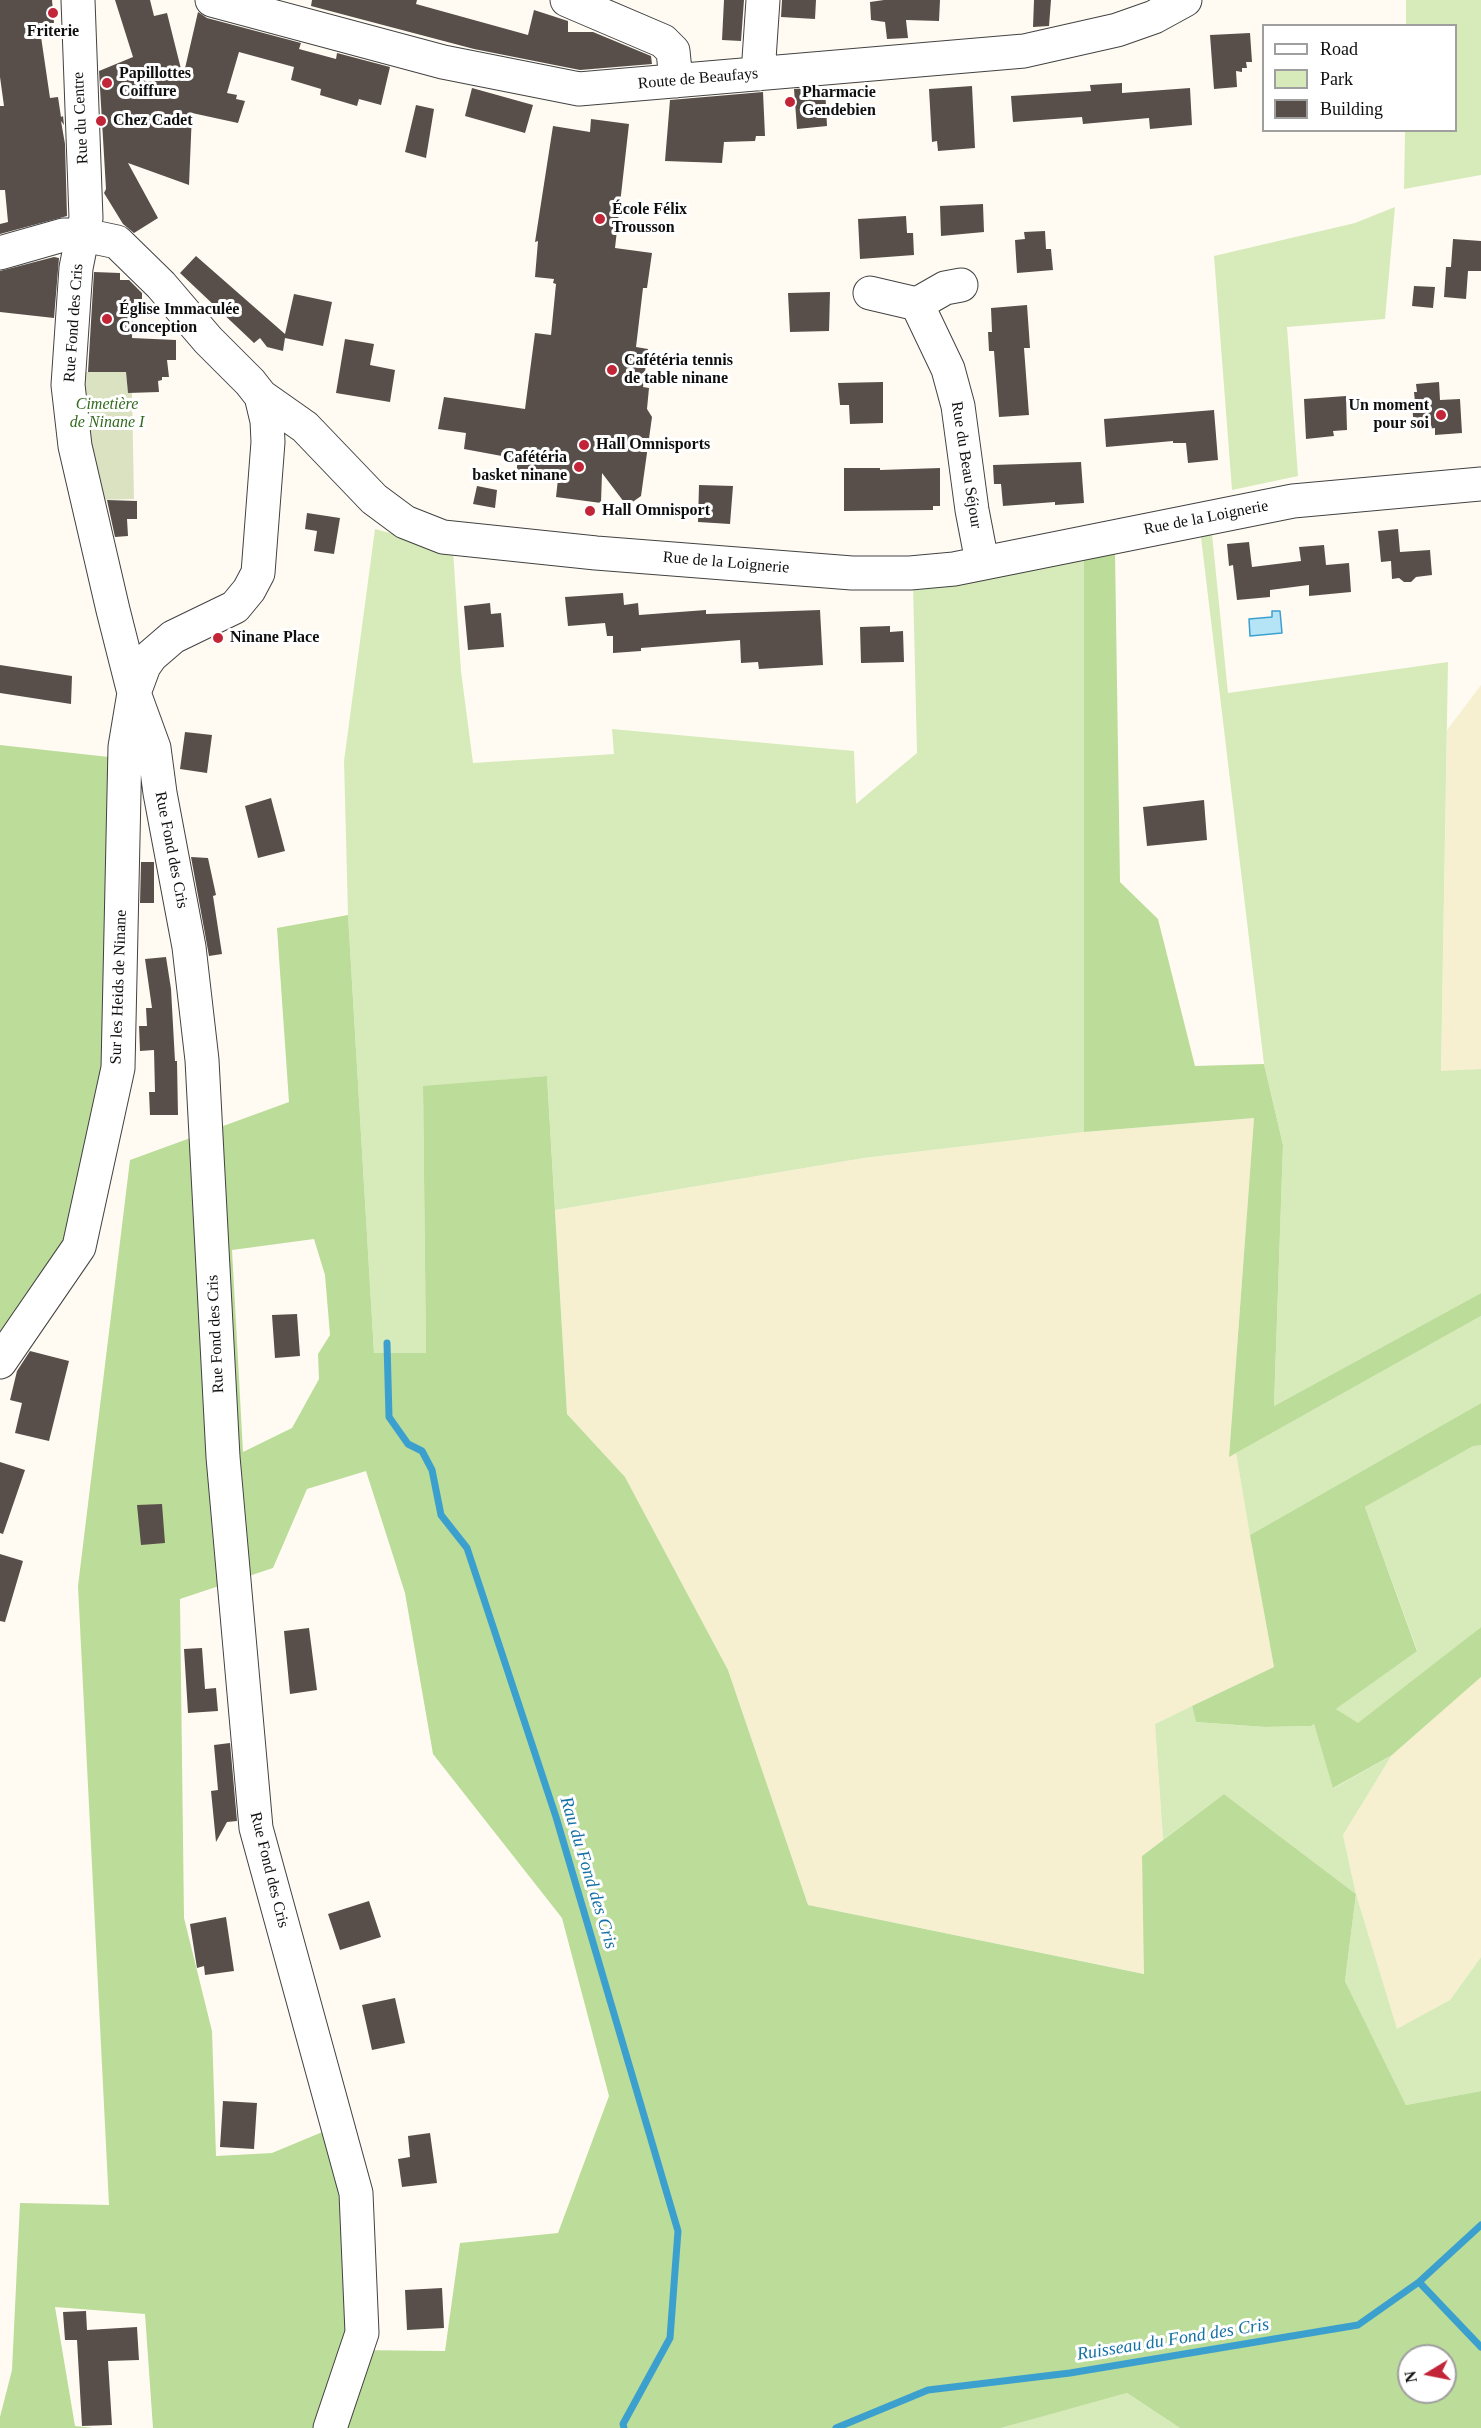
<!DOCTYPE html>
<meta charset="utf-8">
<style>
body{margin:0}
#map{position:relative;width:1481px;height:2428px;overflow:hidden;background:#fffbf2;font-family:Georgia,serif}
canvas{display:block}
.legend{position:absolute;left:1262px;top:24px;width:195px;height:108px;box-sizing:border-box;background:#fff;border:2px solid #9f9f9f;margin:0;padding:8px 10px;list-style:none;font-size:18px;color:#0f0f0f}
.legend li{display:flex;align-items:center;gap:12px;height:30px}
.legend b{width:30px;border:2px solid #9f9f9f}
.north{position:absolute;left:1397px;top:2344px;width:60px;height:60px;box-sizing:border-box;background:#fff;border:2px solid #9f9f9f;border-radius:50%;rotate:260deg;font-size:16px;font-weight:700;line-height:24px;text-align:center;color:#0f0f0f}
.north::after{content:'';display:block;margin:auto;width:21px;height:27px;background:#c22538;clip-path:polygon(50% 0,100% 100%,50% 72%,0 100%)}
</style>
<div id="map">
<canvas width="1481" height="2428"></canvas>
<ul class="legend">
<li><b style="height:8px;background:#fff"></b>Road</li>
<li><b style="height:16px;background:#d7ebba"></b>Park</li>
<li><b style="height:16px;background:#584f4b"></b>Building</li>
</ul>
<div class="north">N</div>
</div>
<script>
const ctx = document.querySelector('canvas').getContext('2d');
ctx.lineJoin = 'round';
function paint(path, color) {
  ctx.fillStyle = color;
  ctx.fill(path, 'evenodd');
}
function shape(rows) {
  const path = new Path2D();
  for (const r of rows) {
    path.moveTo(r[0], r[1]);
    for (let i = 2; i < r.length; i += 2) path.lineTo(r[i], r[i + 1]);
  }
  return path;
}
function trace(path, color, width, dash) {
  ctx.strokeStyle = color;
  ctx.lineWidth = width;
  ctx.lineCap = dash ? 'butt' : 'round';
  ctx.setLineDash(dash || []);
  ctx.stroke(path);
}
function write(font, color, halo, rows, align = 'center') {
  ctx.font = font + ' Georgia,serif';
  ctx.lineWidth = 6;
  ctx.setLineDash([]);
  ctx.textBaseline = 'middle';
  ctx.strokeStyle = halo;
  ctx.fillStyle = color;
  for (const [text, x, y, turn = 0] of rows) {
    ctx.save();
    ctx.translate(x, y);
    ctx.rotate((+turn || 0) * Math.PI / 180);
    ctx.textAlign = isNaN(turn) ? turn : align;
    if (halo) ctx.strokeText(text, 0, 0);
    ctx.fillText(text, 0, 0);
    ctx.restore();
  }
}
paint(shape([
 [1481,685,1481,1069,1441,1072,1447,730],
 [1254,1118,1229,1456,1236,1453,1274,1667,1155,1724,1163,1840,1142,1856,1145,1974,808,1905,728,1670,625,1477,567,1414,555,1210,864,1158,1084,1132],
 [1481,1677,1481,1957,1450,2000,1397,2030,1356,1894,1343,1835,1392,1755]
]), '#f6f0d1');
paint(shape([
 [1406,0,1481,0,1481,175,1404,189,1405,131,1456,130,1456,26,1406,25],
 [1395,207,1385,319,1287,327,1298,476,1232,490,1214,256,1355,223],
 [1211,524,1228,693,1448,662,1441,1071,1481,1069,1481,1293,1274,1406,1283,1145,1264,1064,1200,529],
 [375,529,453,550,461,671,473,763,614,754,612,729,854,751,856,804,917,753,913,585,1084,555,1084,1132,864,1158,555,1210,547,1076,423,1087,426,1353,374,1353,348,915,344,761],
 [1481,1316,1481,1403,1250,1535,1236,1453],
 [1473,1445,1481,1445,1481,1627,1358,1724,1336,1709,1417,1650,1365,1507],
 [1192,1706,1196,1722,1265,1727,1311,1726,1314,1724,1334,1788,1392,1755,1343,1835,1356,1894,1397,2029,1450,2000,1481,1957,1481,2091,1406,2105,1345,1981,1356,1894,1224,1794,1163,1840,1155,1724],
 [1127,2393,1180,2428,1001,2428,1047,2415]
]), '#d7ebba');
paint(shape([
 [1115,552,1120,882,1158,919,1195,1066,1264,1064,1283,1145,1274,1406,1481,1293,1481,1316,1229,1457,1254,1118,1084,1132,1084,555],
 [0,745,118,758,100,1085,62,1254,0,1356],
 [348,915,374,1353,426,1353,423,1086,547,1076,567,1414,625,1477,728,1670,808,1905,1144,1974,1142,1856,1224,1794,1356,1894,1345,1981,1406,2105,1481,2091,1481,2428,1180,2428,1127,2393,1001,2428,153,2428,145,2314,55,2307,75,2426,93,2428,0,2428,0,2417,12,2370,20,2203,109,2205,78,1586,130,1160,289,1102,277,928],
 [314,1239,325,1275,330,1335,318,1354,319,1379,292,1428,243,1452,232,1250],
 [366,1471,405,1593,433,1754,562,1918,609,2096,558,2233,460,2243,445,2351,354,2350,332,2128,272,2153,216,2156,212,2031,184,1918,180,1599,273,1568,307,1489],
 [1409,2356,1445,2356,1445,2392,1409,2392],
 [1481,1403,1481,1445,1473,1446,1365,1507,1417,1651,1336,1709,1358,1723,1481,1627,1481,1677,1392,1755,1333,1788,1314,1724,1311,1726,1265,1727,1196,1722,1192,1706,1274,1667,1250,1535]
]), '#bcdc99');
paint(shape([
 [80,372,126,372,128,392,132,393,134,499,98,500]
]), '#dae2c2');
const water = shape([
 [1272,611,1280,611,1282,633,1250,636,1249,619,1272,617,1272,611]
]);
paint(water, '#b6e4f7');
trace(water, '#3ca0cf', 1.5);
trace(shape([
 [387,1343,389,1417,408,1444,422,1451,432,1470,441,1515,467,1548,556,1817,678,2231,670,2338,623,2424,624,2428],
 [1419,2282,1481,2225],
 [836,2428,928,2390,1070,2373,1358,2325,1419,2282,1481,2347]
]), '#3ca0cf', 7);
paint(shape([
 [0,0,52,0,54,23,39,23,50,98,58,97,61,117,63,116,64,125,61,121,65,144,67,216,0,234,0,224,8,222,5,190,0,190,0,106,4,106,0,77],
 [115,0,150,0,154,16,167,13,183,77,198,12,207,18,301,43,299,49,336,59,337,53,390,67,381,105,359,99,357,106,320,95,321,89,291,80,294,67,239,52,227,93,237,95,236,99,245,101,238,123,192,113,189,185,128,163,158,218,134,233,123,224,104,193,106,189,99,71,133,57],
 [312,0,417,0,416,4,528,35,534,10,568,21,568,32,593,32,651,56,652,64,580,70,474,49,311,6],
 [724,0,744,0,741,41,722,40],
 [782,0,816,0,815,19,781,17],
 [884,0,940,0,939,21,906,20,908,38,887,39,885,22,871,20,870,2],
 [1034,0,1051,0,1049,26,1033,27],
 [1250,33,1252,62,1246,62,1247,68,1242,68,1242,72,1236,71,1237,87,1214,89,1210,35],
 [1122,83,1122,93,1190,88,1192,125,1150,129,1149,118,1083,124,1082,117,1013,122,1011,96,1091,91,1090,85],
 [972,86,975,148,938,151,937,141,932,142,929,89],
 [825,87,827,126,797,129,794,89],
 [472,88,533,105,525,133,465,116],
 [763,92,765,136,756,136,755,141,724,142,722,163,665,161,670,100],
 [416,105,434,109,426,158,405,152],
 [591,119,629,124,615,248,652,253,647,288,643,288,636,347,648,349,643,387,649,388,647,409,652,417,641,496,627,506,602,473,601,503,556,497,558,479,516,474,518,459,464,449,466,433,438,429,444,397,525,409,535,333,551,335,556,284,553,283,554,279,535,277,538,241,535,242,553,126,590,132],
 [983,204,984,232,941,236,940,206],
 [906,216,907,233,913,233,914,255,860,259,858,219],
 [1045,231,1046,249,1051,249,1053,270,1017,273,1015,240,1025,239,1024,232],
 [1453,239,1481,241,1481,271,1468,271,1466,299,1444,297,1446,267,1451,267],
 [196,256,285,334,294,294,332,302,323,346,285,338,283,351,267,347,260,338,254,343,180,273],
 [54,257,59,258,54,318,0,312,0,271],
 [94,272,120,273,120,280,129,280,142,293,142,299,134,299,132,338,176,340,176,360,167,360,169,377,162,377,162,380,158,381,159,392,128,393,126,372,88,372],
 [1414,286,1435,287,1433,308,1412,306],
 [830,292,829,331,790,332,788,293],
 [1027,305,1030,348,1024,348,1029,415,999,417,994,351,989,351,988,332,992,332,991,308],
 [345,339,374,344,370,365,395,370,390,402,336,393],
 [883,382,883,423,850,424,849,405,840,405,838,383],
 [1439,382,1440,400,1460,399,1462,433,1435,435,1435,428,1414,430,1412,402,1415,402,1414,392,1417,392,1416,384],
 [1346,396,1347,430,1333,431,1334,436,1306,439,1304,399],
 [1214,410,1218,460,1188,463,1186,443,1173,443,1173,441,1106,447,1104,419],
 [1081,462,1084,503,1055,505,1055,502,1003,506,1001,484,994,484,993,465],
 [844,468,880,468,880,470,940,468,940,506,933,506,933,510,844,511],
 [699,485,733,486,730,524,698,522],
 [477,486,497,490,495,508,473,504],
 [107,500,137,501,137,519,127,519,128,536,115,537],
 [307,513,340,518,334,554,314,551,317,531,305,529],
 [1398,529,1400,552,1430,550,1432,575,1416,577,1411,582,1404,582,1399,578,1392,579,1391,561,1381,562,1378,531],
 [1249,542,1252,567,1301,561,1299,547,1324,545,1326,565,1349,563,1351,592,1309,596,1309,585,1270,590,1270,597,1237,600,1233,565,1229,566,1227,544],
 [623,593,624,605,638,603,639,615,706,610,706,614,820,610,823,665,759,669,758,662,741,663,740,640,641,648,641,651,613,653,613,636,607,636,605,623,568,626,565,597],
 [490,603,491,614,501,613,504,647,468,650,464,606],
 [890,626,890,632,903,631,904,662,861,663,860,627],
 [0,665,72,676,71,704,0,693],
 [185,732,212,735,207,773,180,769],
 [271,798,285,851,258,858,245,806],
 [1204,800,1207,840,1147,846,1143,807],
 [191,857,208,858,216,895,213,896,222,954,209,956],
 [141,862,154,862,154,903,140,903],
 [166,957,171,989,175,1061,177,1061,178,1115,150,1115,149,1092,155,1092,154,1050,140,1051,139,1026,147,1026,146,1008,152,1008,145,959],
 [297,1314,300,1356,275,1358,272,1315],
 [30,1351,69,1361,49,1441,15,1433,22,1403,10,1400,17,1371],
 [0,1462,25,1470,3,1534,0,1533],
 [162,1504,165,1543,141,1545,137,1505],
 [0,1554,23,1561,5,1622,0,1621],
 [309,1628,317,1690,290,1694,284,1631],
 [202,1648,205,1689,216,1688,218,1711,188,1713,184,1649],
 [230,1743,237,1821,227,1822,216,1842,211,1791,218,1790,214,1745],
 [369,1901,381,1937,340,1950,328,1914],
 [226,1917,234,1971,205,1975,204,1966,197,1968,190,1924],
 [395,1998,405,2043,372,2050,362,2005],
 [223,2101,257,2103,254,2149,220,2147],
 [430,2133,437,2183,402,2187,398,2159,410,2157,408,2136],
 [442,2288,444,2328,407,2330,405,2290],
 [86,2311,87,2330,137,2327,139,2360,108,2361,112,2425,82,2426,77,2340,65,2340,63,2312]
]), '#584f4b');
const minor = shape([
 [78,0,86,218,76,268,68,385,75,446,113,610,134,693,154,748,160,793,189,947,202,1060,223,1457,256,1828,356,2193,362,2333,330,2428],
 [212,0,443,62,579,89,1024,51,1117,30,1154,17,1185,0],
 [567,0,663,41,673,51,676,81],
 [758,74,763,0],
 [0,253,63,235,84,235,117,242,161,285,208,340,250,382,261,396,305,427,374,499,405,522,443,537,596,553,852,573,910,573,954,569,1293,501,1481,484],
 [870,293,917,304,945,288,961,285],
 [917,304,948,369,958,406,972,510,982,562],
 [0,1362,79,1247,118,1068,125,747,134,693,144,666,151,656,173,637,235,607,249,590,258,573,268,442,267,421,261,396]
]);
trace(minor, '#424242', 35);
trace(minor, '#fff', 33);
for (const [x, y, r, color] of [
 [53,13,6,"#c22538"],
 [107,83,6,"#c22538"],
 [790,102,6,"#c22538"],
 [101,121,6,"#c22538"],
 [600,219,6,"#c22538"],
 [107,319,6,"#c22538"],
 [612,370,6,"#c22538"],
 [1441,415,6,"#c22538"],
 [584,445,6,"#c22538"],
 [579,467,6,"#c22538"],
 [590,511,6,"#c22538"],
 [218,638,6,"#c22538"]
]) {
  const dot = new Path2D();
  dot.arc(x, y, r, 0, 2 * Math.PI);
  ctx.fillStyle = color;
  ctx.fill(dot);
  trace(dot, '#fff', 2);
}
write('bold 16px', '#0f0f0f', '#fff', [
 ["Friterie",53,32,"center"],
 ["Papillottes",119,74],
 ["Coiffure",119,92],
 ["Pharmacie",802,93],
 ["Gendebien",802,111],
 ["Chez Cadet",113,121],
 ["École Félix",612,210],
 ["Trousson",612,228],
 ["Église Immaculée",119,310],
 ["Conception",119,328],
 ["Cafétéria tennis",624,361],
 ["de table ninane",624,379],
 ["Un moment",1429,406,"right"],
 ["pour soi",1429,424,"right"],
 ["Hall Omnisports",596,445],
 ["Cafétéria",567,458,"right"],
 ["basket ninane",567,476,"right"],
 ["Hall Omnisport",602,511],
 ["Ninane Place",230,638]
], 'left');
write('16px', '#0f0f0f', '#fff', [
 ["Route de Beaufays",698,79,-5],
 ["Rue du Centre",81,118,-93],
 ["Rue Fond des Cris",74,323,-86],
 ["Rue du Beau Séjour",966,465,81],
 ["Rue de la Loignerie",1206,518,-11],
 ["Rue de la Loignerie",726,563,5],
 ["Rue Fond des Cris",171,850,79],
 ["Sur les Heids de Ninane",119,987,-88],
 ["Rue Fond des Cris",216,1334,-93],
 ["Rue Fond des Cris",269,1870,76]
]);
write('italic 16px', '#33691e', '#fff', [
 ["Cimetière",107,405],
 ["de Ninane I",107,423]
]);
write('italic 18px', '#1671a4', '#fff', [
 ["Rau du Fond des Cris",588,1873,73],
 ["Ruisseau du Fond des Cris",1173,2340,-9]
]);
</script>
